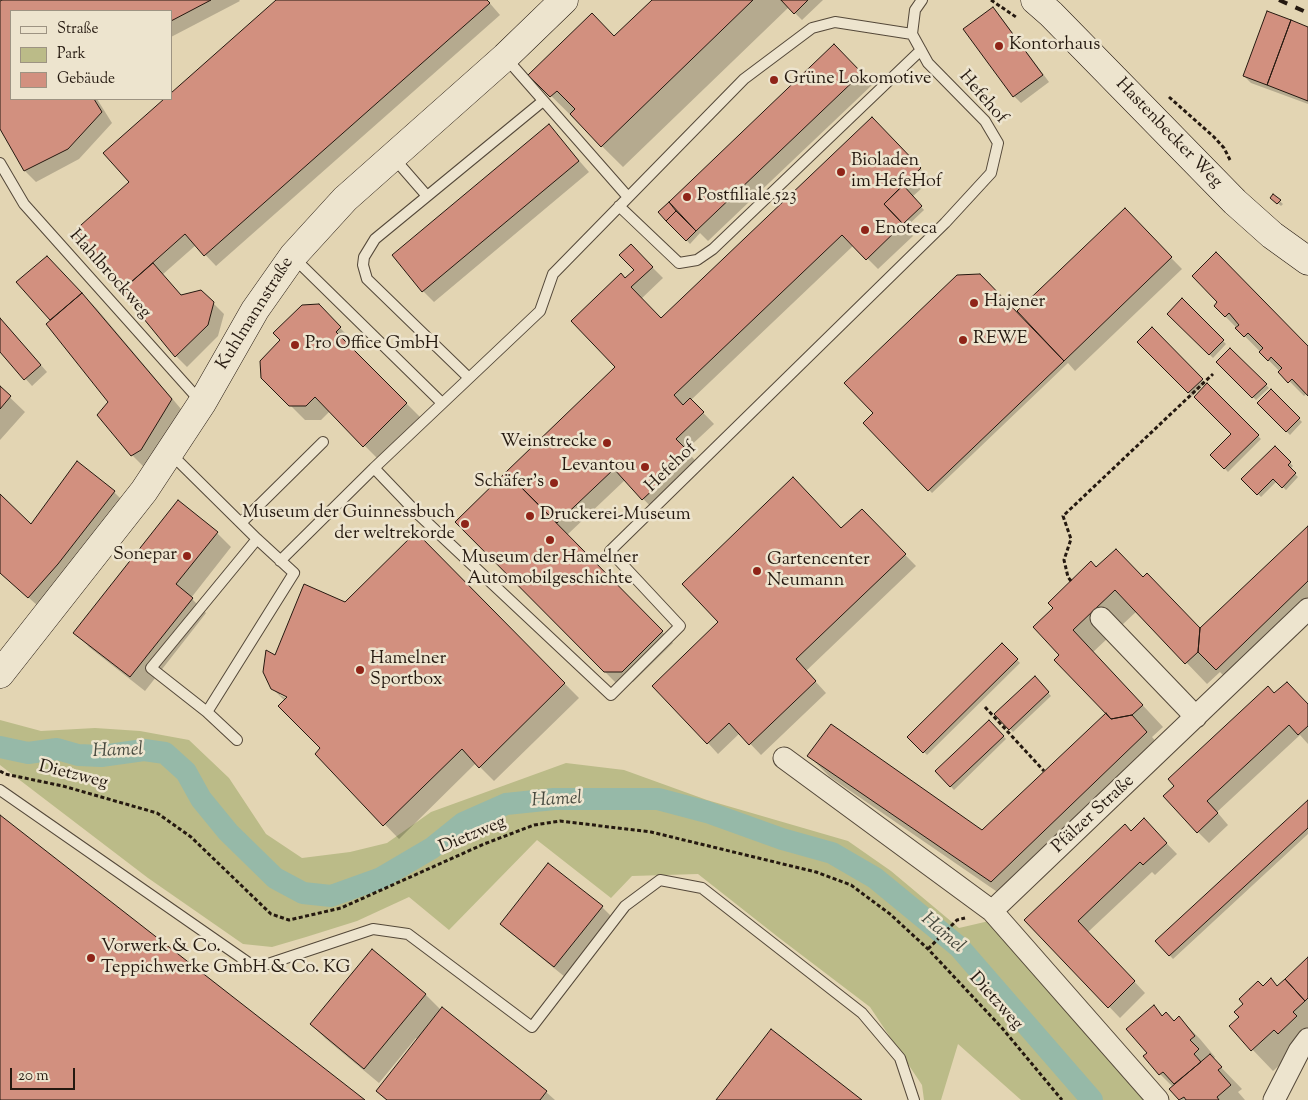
<!DOCTYPE html>
<meta charset="utf-8">
<style>
body{margin:0}
#map{position:relative;width:1308px;height:1100px;overflow:hidden;background:#e3d5b3;font-family:"Sorts Mill Goudy",serif}
canvas{display:block}
.legend{position:absolute;left:10px;top:10px;width:162px;height:90px;box-sizing:border-box;background:#ede4ce;border:1px solid #9d9382;margin:0;padding:6px 9px;list-style:none;font-size:15px;color:#251910}
.legend li{display:flex;align-items:center;gap:10px;height:25px}
.legend b{width:25px;border:1px solid #9d9382}
.scale{position:absolute;left:10px;top:1068px;width:65px;height:22px;box-sizing:border-box;border:2px solid #251910;border-top:0;padding-left:6px;font-size:15px;line-height:18px;white-space:nowrap;color:#251910;-webkit-text-stroke:4px #ede4ce;paint-order:stroke}
</style>
<div id="map">
<canvas width="1308" height="1100"></canvas>
<ul class="legend">
<li><b style="height:6px;background:#ede4ce"></b>Straße</li>
<li><b style="height:14px;background:#bb8"></b>Park</li>
<li><b style="height:14px;background:#d2907f"></b>Gebäude</li>
</ul>
<div class="scale">20 m</div>
</div>
<script>
const ctx = document.querySelector('canvas').getContext('2d');
ctx.lineJoin = 'round';
function paint(path, color) {
  ctx.fillStyle = color;
  ctx.fill(path, 'evenodd');
}
function shape(rows) {
  const path = new Path2D();
  for (const r of rows) {
    path.moveTo(r[0], r[1]);
    for (let i = 2; i < r.length; i += 2) path.lineTo(r[i], r[i + 1]);
  }
  return path;
}
function trace(path, color, width, dash) {
  ctx.strokeStyle = color;
  ctx.lineWidth = width;
  ctx.lineCap = dash ? 'butt' : 'round';
  ctx.setLineDash(dash || []);
  ctx.stroke(path);
}
function write(font, color, halo, rows, align = 'center') {
  ctx.font = font + ' "Sorts Mill Goudy",serif';
  ctx.lineWidth = 5;
  ctx.setLineDash([]);
  ctx.textBaseline = 'middle';
  ctx.strokeStyle = halo;
  ctx.fillStyle = color;
  for (const [text, x, y, turn = 0] of rows) {
    ctx.save();
    ctx.translate(x, y);
    ctx.rotate((+turn || 0) * Math.PI / 180);
    ctx.textAlign = isNaN(turn) ? turn : align;
    if (halo) ctx.strokeText(text, 0, 0);
    ctx.fillText(text, 0, 0);
    ctx.restore();
  }
}
paint(shape([
 [0,720,41,731,95,728,140,731,189,740,229,778,266,834,302,858,350,852,387,843,431,812,566,763,624,770,707,800,848,841,891,871,959,928,989,921,1155,1100,1021,1100,958,1044,941,1100,924,1100,922,1085,870,1007,778,937,698,874,632,876,611,898,537,840,449,930,409,897,357,921,306,937,272,947,243,944,148,878,0,765]
]), '#bb8');
paint(shape([
 [4,0,239,0,240,1,171,37,171,11,11,11,11,99,97,99,112,123,79,159,36,182,25,171,0,127,0,2],
 [278,0,487,0,500,15,216,266,196,245,162,275,182,296,213,303,224,314,218,336,187,367,176,356,122,290,131,183,105,153,166,99,171,99],
 [653,0,823,0,802,20,789,7,623,167,530,75,615,37],
 [993,9,1000,16,1049,82,1021,103,1014,96],
 [1308,29,1308,104,1251,83,1244,76],
 [834,46,872,85,708,241,700,233,690,244,660,212],
 [549,126,589,172,434,302,423,291],
 [883,129,931,180,912,197,924,210,905,228,913,236,878,269,854,245,691,400,714,424,686,450,700,466,654,510,625,480,567,535,673,643,633,682,616,683,457,522,617,367,626,279,635,270,631,246,663,278,641,299,661,320],
 [1273,195,1283,204,1281,206,1272,198],
 [1135,221,1182,269,1075,371,1068,363,932,493,864,423,875,413,1024,321],
 [58,269,97,309,186,415,147,470,132,455,98,415,110,402,52,320,18,282],
 [1182,300,1226,344,1213,358,1169,314],
 [318,306,354,342,350,347,421,418,379,460,330,411,321,420,305,420,262,377,282,340],
 [1215,306,1308,347,1308,394,1307,393,1304,396],
 [0,318,47,372,32,386,0,350],
 [1152,329,1205,383,1192,396,1139,342],
 [1230,349,1269,388,1256,400,1218,362],
 [1207,385,1261,439,1228,472,1212,455,1232,434],
 [0,388,25,412,0,440],
 [1271,390,1302,422,1290,435,1258,403],
 [1275,447,1293,466,1290,469,1298,477,1286,490,1277,481,1261,497,1243,479],
 [114,492,128,506,44,611,0,573,0,496,31,526],
 [862,511,916,566,806,671,826,693,761,755,740,733,718,754,708,743,720,622,841,530],
 [1308,527,1308,622,1238,690,1220,672,1207,684,1137,611,1093,652,1163,727,1152,737,1167,754,1012,902,830,777,809,756,982,832,1107,713,1061,655,1097,569,1143,578,1200,629],
 [217,533,231,547,191,598,206,613,145,691,89,647,75,632],
 [416,534,579,698,494,781,476,763,399,839,317,754,322,748,285,701,272,688,276,656,345,604],
 [280,692,294,699,292,701,280,695],
 [1002,645,1020,663,927,755,909,737],
 [1035,678,1051,696,1013,732,996,714],
 [1275,695,1308,705,1308,744,1300,735,1217,812,1228,825,1209,843,1198,832,1176,786],
 [989,721,1006,739,954,790,936,771],
 [1308,802,1308,834,1173,959,1157,942],
 [1144,820,1177,854,1155,875,1152,872,1088,932,1145,993,1120,1018,1026,920],
 [602,907,613,918,565,977,512,934,501,923],
 [372,950,426,995,441,1010,546,1092,555,1100,386,1100,377,1091,418,1039,416,1038,379,1083,326,1039,311,1024],
 [1308,959,1308,1046,1296,1050,1273,1071,1231,1027,1241,1017,1263,987,1278,987],
 [1153,1007,1163,1016,1174,1022,1179,1018,1200,1039,1215,1057,1213,1059,1242,1089,1238,1092,1245,1100,1181,1100,1171,1089,1173,1087,1160,1074,1149,1053]
]), '#0003');
trace(shape([
 [0,747,28,753,57,749,78,755,101,756,144,750,165,753,186,772,201,799,228,832,275,878,303,893,331,896,381,878,432,848,463,823,506,804,554,799,658,799,707,812,782,839,832,853,875,878,959,947,1092,1100]
]), '#96b9a8', 22);
const building = shape([
 [2,0,211,0,171,21,171,11,11,11,11,99,94,99,102,112,68,149,24,171,0,129,0,1,2,0],
 [276,0,487,0,490,3,204,256,185,234,121,291,71,234,129,182,103,153,164,99,171,99,171,93,276,0],
 [652,0,753,0,601,147,570,114,575,109,557,91,550,97,528,75,592,13,614,36,652,0],
 [781,0,808,0,794,14,781,0],
 [993,7,1043,75,1013,97,963,29,993,7],
 [1267,11,1291,20,1267,85,1243,76,1267,11],
 [1291,20,1308,27,1308,101,1267,85,1291,20],
 [834,44,862,73,696,231,669,202,834,44],
 [872,117,921,168,884,204,903,224,866,260,842,235,674,395,683,405,690,398,704,412,676,439,691,454,642,500,614,469,557,523,506,472,615,367,571,321,621,273,625,278,634,270,619,255,631,244,653,267,631,287,661,318,872,117],
 [549,124,579,161,422,292,392,255,549,124],
 [903,185,922,206,903,224,884,204,903,185],
 [1273,194,1281,200,1277,204,1270,198,1273,194],
 [669,202,676,211,666,221,658,212,669,202],
 [1125,208,1172,257,1064,361,1017,311,1125,208],
 [676,211,696,231,686,241,666,221,676,211],
 [1216,252,1308,346,1308,396,1292,379,1288,383,1278,372,1282,368,1271,357,1268,361,1259,352,1263,348,1248,333,1244,337,1235,328,1239,325,1229,313,1225,317,1214,306,1217,302,1192,276,1216,252],
 [47,256,82,293,50,320,16,282,47,256],
 [153,263,181,295,201,290,214,302,208,325,175,357,121,291,153,263],
 [980,274,1064,361,928,491,863,423,873,413,844,383,957,275,980,274],
 [82,293,172,399,141,450,131,456,97,415,108,402,46,324,82,293],
 [1182,298,1224,340,1209,355,1167,314,1182,298],
 [319,304,341,327,336,332,407,403,363,447,315,397,306,406,289,406,261,378,260,361,280,340,273,333,302,305,319,304],
 [0,318,41,365,24,380,0,352,0,318],
 [1152,327,1203,379,1188,393,1137,342,1152,327],
 [1230,348,1267,384,1252,398,1216,362,1230,348],
 [1207,383,1259,435,1224,469,1210,455,1231,434,1194,397,1207,383],
 [0,386,11,396,0,409,0,386],
 [1271,389,1300,418,1286,432,1257,403,1271,389],
 [1275,446,1291,462,1288,465,1296,473,1282,488,1273,479,1257,495,1241,479,1275,446],
 [77,461,115,491,58,564,28,598,0,573,0,494,31,524,77,461],
 [506,472,663,631,622,672,604,672,455,522,506,472],
 [793,477,841,528,862,509,906,554,796,659,816,681,749,745,729,723,707,744,652,686,718,622,682,584,793,477],
 [178,500,218,532,176,584,193,598,130,677,73,633,178,500],
 [1308,526,1308,581,1216,670,1198,652,1200,628,1308,526],
 [416,532,565,683,479,768,462,749,383,826,315,754,320,748,278,706,287,697,271,689,263,672,266,650,275,655,304,584,345,602,416,532],
 [1116,549,1143,577,1147,573,1200,628,1198,652,1185,664,1115,590,1073,630,1143,705,1132,715,1111,719,1054,660,1059,655,1033,627,1053,608,1048,603,1091,561,1096,567,1116,549],
 [1002,643,1018,659,923,753,907,737,1002,643],
 [1035,676,1049,692,1009,730,994,714,1035,676],
 [1287,682,1308,704,1308,726,1298,735,1289,725,1207,801,1218,813,1197,833,1163,796,1174,786,1168,779,1268,686,1274,693,1287,682],
 [1106,713,1111,719,1132,715,1147,732,991,882,807,756,831,724,982,830,1106,713],
 [989,720,1004,736,950,787,935,771,989,720],
 [1308,800,1308,828,1169,956,1155,941,1308,800],
 [0,815,365,1100,0,1100,0,815],
 [1144,818,1167,843,1143,865,1140,862,1078,921,1135,981,1108,1008,1024,920,1125,824,1131,831,1144,818],
 [548,863,603,906,554,967,500,924,548,863],
 [372,949,426,994,364,1069,310,1024,372,949],
 [1308,957,1308,998,1305,1001,1285,979,1308,957],
 [1271,978,1277,986,1285,979,1305,1001,1293,1012,1297,1016,1278,1034,1274,1030,1251,1051,1229,1026,1239,1017,1234,1012,1243,1004,1239,999,1258,981,1263,986,1271,978],
 [1154,1005,1162,1016,1166,1012,1174,1021,1179,1016,1195,1036,1190,1040,1199,1049,1194,1054,1201,1062,1174,1084,1163,1072,1159,1075,1143,1056,1147,1053,1126,1029,1154,1005],
 [442,1007,547,1091,540,1100,387,1100,376,1091,442,1007],
 [771,1029,862,1100,716,1100,771,1029],
 [1210,1054,1222,1067,1218,1070,1231,1085,1217,1097,1219,1100,1186,1100,1184,1097,1179,1100,1169,1089,1210,1054]
]);
paint(building, '#d2907f');
trace(building, '#251910', 1);
const lane = shape([
 [912,34,835,22,812,28,744,79,553,274,540,311,374,468,417,513,611,695,680,626,610,551,945,223,991,173,998,143,985,121,928,63,912,34,915,10,922,0],
 [505,57,628,197],
 [393,157,427,196],
 [0,163,24,204,201,402],
 [619,206,679,263,697,260,713,249,921,50],
 [293,257,442,403],
 [469,378,367,279,363,265,364,257,375,239,543,101],
 [170,453,257,539,294,573,207,712],
 [241,523,323,442],
 [280,561,374,468],
 [237,740,207,712,151,668,257,539],
 [0,790,256,968,373,929,408,934,532,1027,625,906,660,880,702,888,862,1013,900,1058,914,1100]
]);
const street = shape([
 [1101,618,1196,717],
 [784,758,992,911],
 [1158,1100,992,911,1308,609],
 [1274,1100,1299,1051,1308,1039]
]);
const secondary = shape([
 [1035,0,1051,14,1235,202,1272,235,1308,261],
 [0,674,144,491,202,403,255,310,293,256,345,199,505,57,564,0]
]);
trace(lane, '#544839', 12);
trace(street, '#544839', 23);
trace(secondary, '#251910', 29);
trace(shape([
 [991,0,1016,17],
 [1169,97,1214,137,1224,148,1230,160],
 [1071,581,1068,577,1064,560,1071,539,1063,516,1213,374],
 [985,707,1044,771],
 [0,771,5,774,63,786,157,813,191,837,271,914,289,920,341,908,484,844,534,825,560,821,651,832,816,872,851,885,890,914,928,949,1002,1028,1062,1100],
 [928,949,957,920,965,918]
]), '#251910', 3, [4, 2.5]);
trace(lane, '#ede4ce', 10);
trace(street, '#ede4ce', 21);
trace(secondary, '#ede4ce', 28);
trace(shape([
 [1279,0,1308,13]
]), '#251910', 4, [9, 9]);
for (const [x, y, r, color] of [
 [999,46,5,"#8f2418"],
 [774,80,5,"#8f2418"],
 [841,172,5,"#8f2418"],
 [687,197,5,"#8f2418"],
 [865,230,5,"#8f2418"],
 [974,303,5,"#8f2418"],
 [963,340,5,"#8f2418"],
 [295,345,5,"#8f2418"],
 [607,443,5,"#8f2418"],
 [645,467,5,"#8f2418"],
 [554,483,5,"#8f2418"],
 [530,516,5,"#8f2418"],
 [465,524,5,"#8f2418"],
 [550,540,5,"#8f2418"],
 [187,556,5,"#8f2418"],
 [757,571,5,"#8f2418"],
 [360,670,5,"#8f2418"],
 [91,958,5,"#8f2418"]
]) {
  const dot = new Path2D();
  dot.arc(x, y, r, 0, 2 * Math.PI);
  ctx.fillStyle = color;
  ctx.fill(dot);
  trace(dot, '#ede4ce', 2);
}
write('18px', '#251910', '#ede4ce', [
 ["Kontorhaus",1009,46],
 ["Grüne Lokomotive",784,80],
 ["Bioladen",851,162],
 ["im HefeHof",851,183],
 ["Postfiliale 523",697,197],
 ["Enoteca",875,230],
 ["Hajener",984,303],
 ["REWE",973,340],
 ["Pro Office GmbH",305,345],
 ["Weinstrecke",597,443,"right"],
 ["Levantou",635,467,"right"],
 ["Schäfer's",544,483,"right"],
 ["Museum der Guinnessbuch",455,514,"right"],
 ["der weltrekorde",455,535,"right"],
 ["Druckerei-Museum",540,516],
 ["Sonepar",177,556,"right"],
 ["Museum der Hamelner",550,559,"center"],
 ["Automobilgeschichte",550,580,"center"],
 ["Gartencenter",767,561],
 ["Neumann",767,582],
 ["Hamelner",370,660],
 ["Sportbox",370,681],
 ["Vorwerk & Co.",101,948],
 ["Teppichwerke GmbH & Co. KG",101,969]
], 'left');
write('18px', '#251910', '#ede4ce', [
 ["Hefehof",982,98,49],
 ["Hastenbecker Weg",1168,134,46],
 ["Hahlbrockweg",109,275,48],
 ["Kuhlmannstraße",256,314,-58],
 ["Hefehof",672,468,-44],
 ["Dietzweg",73,776,14],
 ["Pfälzer Straße",1094,815,-43],
 ["Dietzweg",473,836,-23],
 ["Dietzweg",995,1002,48]
]);
write('italic 19px', '#47493e', '#ede4ce', [
 ["Hamel",118,752,-2],
 ["Hamel",557,801,-3],
 ["Hamel",942,934,41]
]);
</script>
